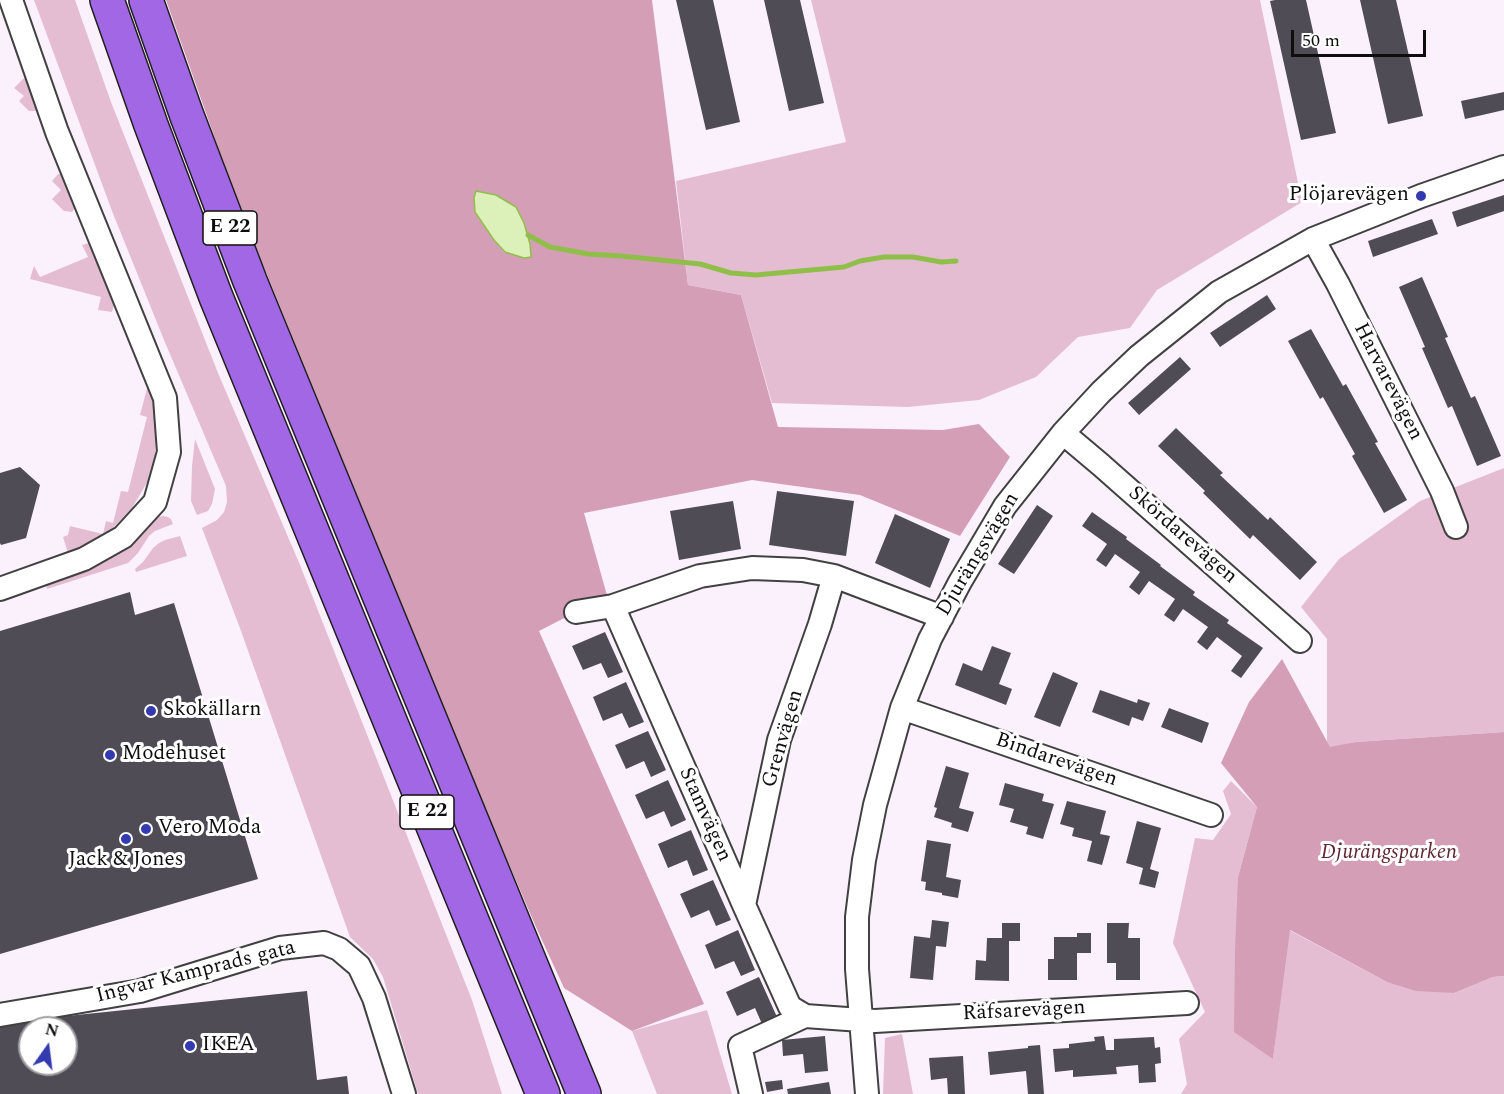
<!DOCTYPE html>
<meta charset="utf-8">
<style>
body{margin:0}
#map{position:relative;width:1504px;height:1094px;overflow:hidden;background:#fbf1fd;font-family:Spectral,serif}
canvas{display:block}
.north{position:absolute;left:18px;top:1016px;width:60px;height:60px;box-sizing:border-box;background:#fff;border:2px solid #9f9f9f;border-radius:50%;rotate:14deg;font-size:16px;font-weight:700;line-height:24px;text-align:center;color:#0e0e0e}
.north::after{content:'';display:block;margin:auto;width:21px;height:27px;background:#343ab0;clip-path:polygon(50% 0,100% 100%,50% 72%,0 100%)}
.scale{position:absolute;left:1291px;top:30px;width:135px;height:27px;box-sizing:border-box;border:3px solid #0e0e0e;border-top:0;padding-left:8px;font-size:18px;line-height:21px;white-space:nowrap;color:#0e0e0e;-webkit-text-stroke:4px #fff;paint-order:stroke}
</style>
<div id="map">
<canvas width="1504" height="1094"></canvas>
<div class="north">N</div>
<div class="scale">50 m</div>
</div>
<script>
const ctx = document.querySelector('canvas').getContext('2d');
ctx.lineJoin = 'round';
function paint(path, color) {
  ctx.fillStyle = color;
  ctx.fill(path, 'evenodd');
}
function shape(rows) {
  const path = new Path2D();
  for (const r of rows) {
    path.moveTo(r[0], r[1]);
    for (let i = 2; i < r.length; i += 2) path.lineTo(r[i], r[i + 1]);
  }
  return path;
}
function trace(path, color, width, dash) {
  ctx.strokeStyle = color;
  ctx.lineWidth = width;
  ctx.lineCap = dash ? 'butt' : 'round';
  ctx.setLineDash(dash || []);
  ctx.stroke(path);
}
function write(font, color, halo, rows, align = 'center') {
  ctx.font = font + ' Spectral,serif';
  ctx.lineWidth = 6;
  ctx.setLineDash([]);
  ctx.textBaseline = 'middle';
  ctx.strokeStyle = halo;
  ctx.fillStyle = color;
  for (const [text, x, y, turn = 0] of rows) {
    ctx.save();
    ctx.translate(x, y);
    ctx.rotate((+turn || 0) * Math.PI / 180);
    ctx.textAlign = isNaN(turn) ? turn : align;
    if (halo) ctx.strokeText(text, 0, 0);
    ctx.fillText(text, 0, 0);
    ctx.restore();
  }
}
paint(shape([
 [34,0,75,0,111,102,218,373,300,565,472,1000,502,1094,418,1094,383,977,373,959,350,937,241,631,202,528,217,520,224,512,227,502,226,486,164,340,112,211],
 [811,0,1260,0,1302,202,1157,290,1130,328,1078,337,1036,377,979,400,908,407,772,403,741,295,688,285,676,181,846,142],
 [25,78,28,79,39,108,35,111,29,111,19,101,24,96,14,88,23,79],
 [58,174,62,174,76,207,72,212,64,211,52,199,61,190,52,181],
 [89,243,114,305,112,312,98,310,101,297,30,279,34,266,40,277,88,257,82,245],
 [148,385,155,411,157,426,155,456,148,481,132,508,110,531,97,540,68,553,63,537,68,535,70,526,103,534,106,521,113,523,121,491,128,492,147,417,140,415],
 [195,439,215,489,212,504,208,511,197,515,191,501,192,466],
 [1504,468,1504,732,1356,742,1327,749,1327,639,1301,607,1339,559,1420,501],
 [163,516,168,517,171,519,173,524,155,531,149,536,138,553,128,563,47,589,46,583,121,551,134,542,159,517],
 [180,536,187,556,136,572,135,569,143,562,153,548,159,543,165,540],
 [1231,781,1257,807,1238,877,1273,1059,1289,930,1387,982,1454,993,1493,977,1504,976,1504,1094,1181,1094,1187,1084,1179,1039,1205,1012,1173,943,1195,838,1213,840,1231,814,1223,791],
 [707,1010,732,1094,657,1094,632,1031],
 [902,1034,913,1094,883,1094,885,1038]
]), '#e5bdd2');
paint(shape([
 [166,0,652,0,688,285,741,295,778,427,943,430,979,424,1010,457,960,536,860,495,752,480,584,513,608,599,576,612,539,631,704,1004,632,1031,564,988,536,927,490,820,263,265,218,147],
 [476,191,496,195,505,253,494,240,475,212],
 [1282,659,1330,747,1356,742,1504,732,1504,976,1493,977,1454,993,1416,991,1387,982,1290,930,1273,1059,1234,1032,1235,952,1238,877,1257,807,1221,763,1249,702]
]), '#d49eb6');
const water = shape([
 [476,191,496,195,516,207,524,223,530,244,531,257,524,258,505,252,494,240,475,212,474,198,476,191]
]);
paint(water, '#dcf0ba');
trace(water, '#90bf49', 1.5);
trace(shape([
 [528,235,550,247,588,254,621,256,700,264,731,273,756,275,844,267,860,261,884,257,913,257,941,262,956,261]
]), '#90bf49', 5);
paint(shape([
 [676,0,713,0,740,122,706,130],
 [764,0,800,0,824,103,789,111],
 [1275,0,1306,0,1336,133,1301,140,1270,1],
 [1360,0,1396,0,1423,116,1388,124],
 [1504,92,1504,110,1465,119,1461,101],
 [1504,195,1504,211,1457,227,1452,212],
 [1432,219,1438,234,1373,257,1368,241],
 [1422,277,1448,337,1445,338,1471,398,1475,396,1501,456,1477,466,1452,406,1448,408,1422,348,1425,347,1399,287],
 [1267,295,1276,309,1220,347,1210,333],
 [1311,329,1343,386,1346,384,1378,442,1375,443,1407,500,1384,513,1352,456,1355,454,1323,397,1320,399,1288,341],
 [1180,357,1191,369,1139,415,1128,403],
 [1176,428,1223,473,1220,475,1268,520,1270,517,1317,562,1300,580,1253,535,1250,539,1203,493,1205,491,1158,446],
 [20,467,40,485,26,538,1,545,0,543,0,473],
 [777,491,854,501,846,556,769,545],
 [733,501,741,549,679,560,670,511],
 [1037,505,1053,516,1014,574,998,564],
 [1092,512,1127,537,1126,539,1161,565,1160,566,1195,592,1193,595,1229,620,1227,623,1263,648,1241,678,1231,671,1242,656,1217,637,1207,650,1197,642,1208,627,1183,609,1174,622,1164,615,1175,599,1149,581,1139,595,1129,587,1140,572,1115,554,1106,567,1096,560,1107,544,1082,526],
 [895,514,950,539,930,588,875,563],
 [130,592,135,615,174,603,258,879,0,954,0,631],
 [605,632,623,672,608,678,601,663,583,670,572,646],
 [992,646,1011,653,999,684,1012,689,1006,705,955,685,963,663,982,671],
 [1053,672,1078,683,1060,727,1034,717],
 [626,682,644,722,629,728,622,713,603,721,593,697],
 [1100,690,1137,703,1138,699,1150,703,1143,721,1132,717,1129,726,1092,712],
 [1169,708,1209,723,1202,743,1161,727],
 [648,731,666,770,651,777,644,761,626,769,615,745],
 [946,766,969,773,959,808,974,812,968,832,951,827,952,823,934,817,937,808,934,807],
 [668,780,686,820,671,827,664,811,646,819,635,795],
 [1005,783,1044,794,1042,801,1054,804,1043,839,1026,834,1028,827,1010,822,1014,809,999,805],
 [1067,801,1106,811,1100,834,1110,836,1102,865,1087,861,1092,841,1072,836,1074,828,1060,824],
 [1137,821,1161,828,1150,869,1159,872,1155,888,1139,884,1143,868,1126,863],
 [691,830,708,870,693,876,687,860,668,868,658,844],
 [927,840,951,844,946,877,961,880,958,898,942,895,942,893,925,890,926,882,921,881],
 [713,880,731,920,716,926,709,910,691,918,680,894],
 [932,920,949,922,946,947,936,946,933,980,910,978,914,936,930,938],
 [1002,923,1020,923,1020,941,1009,941,1009,981,975,980,976,960,986,961,987,938,1002,938],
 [1107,923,1129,923,1128,938,1140,938,1140,980,1116,980,1116,963,1107,963],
 [738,930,755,970,741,976,734,961,715,969,705,945],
 [1077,933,1091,933,1091,953,1077,953,1077,980,1048,980,1048,959,1054,959,1054,937,1077,937],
 [759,977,777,1017,762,1024,755,1008,737,1016,726,992],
 [307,991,317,1080,347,1076,349,1094,0,1094,0,1023],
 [30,1028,66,1028,66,1064,30,1064],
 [825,1036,828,1071,805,1073,803,1054,783,1056,782,1040],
 [1104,1036,1106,1050,1114,1050,1114,1039,1154,1037,1155,1048,1160,1047,1161,1063,1155,1064,1156,1082,1139,1083,1138,1065,1116,1067,1117,1074,1073,1077,1073,1070,1055,1072,1053,1049,1069,1048,1069,1044,1095,1041,1094,1037],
 [1040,1045,1044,1094,1028,1094,1026,1071,990,1075,988,1052,1028,1048,1028,1046],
 [963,1056,965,1094,948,1094,947,1078,931,1080,929,1058],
 [782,1080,783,1089,767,1092,765,1082],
 [829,1082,831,1094,788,1094,787,1089]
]), '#4f4c56');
const minor = shape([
 [1313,239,1338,284,1442,491,1456,527],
 [1063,433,1101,465,1300,641],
 [0,589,84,559,123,537,155,502,169,452,165,398,57,132,11,0],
 [613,606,744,905,790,1007,805,1016],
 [576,612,613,606,700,576,752,568,803,570,834,576,942,617],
 [902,708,1211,815],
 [744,905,779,740,820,624,834,576],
 [0,1015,140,991,280,948,324,943,339,949,359,966,374,998,404,1094],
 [751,1094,740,1046,805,1016,875,1021,1187,1003],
 [867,1094,857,969,857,917,864,860,875,805,902,708,930,639,960,582,1005,506,1063,433,1101,392,1139,356,1219,292,1313,239,1421,196,1504,167]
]);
const highway = shape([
 [107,0,151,125,216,297,543,1094],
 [146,0,187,116,250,281,584,1094]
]);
trace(minor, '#414141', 26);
trace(highway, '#1f1f1f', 36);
trace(minor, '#fff', 22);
trace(highway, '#a167e5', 33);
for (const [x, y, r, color] of [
 [1421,196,6,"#343ab0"],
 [151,711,6,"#343ab0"],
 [110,755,6,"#343ab0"],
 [146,829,6,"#343ab0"],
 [126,839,6,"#343ab0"],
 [190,1046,6,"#343ab0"]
]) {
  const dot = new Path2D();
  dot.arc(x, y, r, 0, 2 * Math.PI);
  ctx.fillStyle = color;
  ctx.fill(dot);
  trace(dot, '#fff', 2);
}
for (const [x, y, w] of [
 [230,228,54],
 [427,812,54]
]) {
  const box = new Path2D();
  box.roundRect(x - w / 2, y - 17, w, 34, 4.5);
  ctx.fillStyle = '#fff';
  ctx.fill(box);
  trace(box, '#0e0e0e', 1.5);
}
write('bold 20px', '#0e0e0e', null, [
 ["E 22",230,228],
 ["E 22",427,812]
]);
write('21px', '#0e0e0e', '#fff', [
 ["Plöjarevägen",1409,196,"right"],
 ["Skokällarn",163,711],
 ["Modehuset",122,755],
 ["Vero Moda",158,829],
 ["Jack & Jones",126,861,"center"],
 ["IKEA",202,1046]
], 'left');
write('21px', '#0e0e0e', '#fff', [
 ["Harvarevägen",1387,382,63],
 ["Skördarevägen",1182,536,41],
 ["Djurängsvägen",979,555,-59],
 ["Grenvägen",784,739,-74],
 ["Bindarevägen",1056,761,19],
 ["Stamvägen",704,815,66],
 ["Ingvar Kamprads gata",196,973,-14],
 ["Räfsarevägen",1024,1012,-3]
]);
write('italic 21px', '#5f2531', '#fff', [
 ["Djurängsparken",1389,854]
]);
</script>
